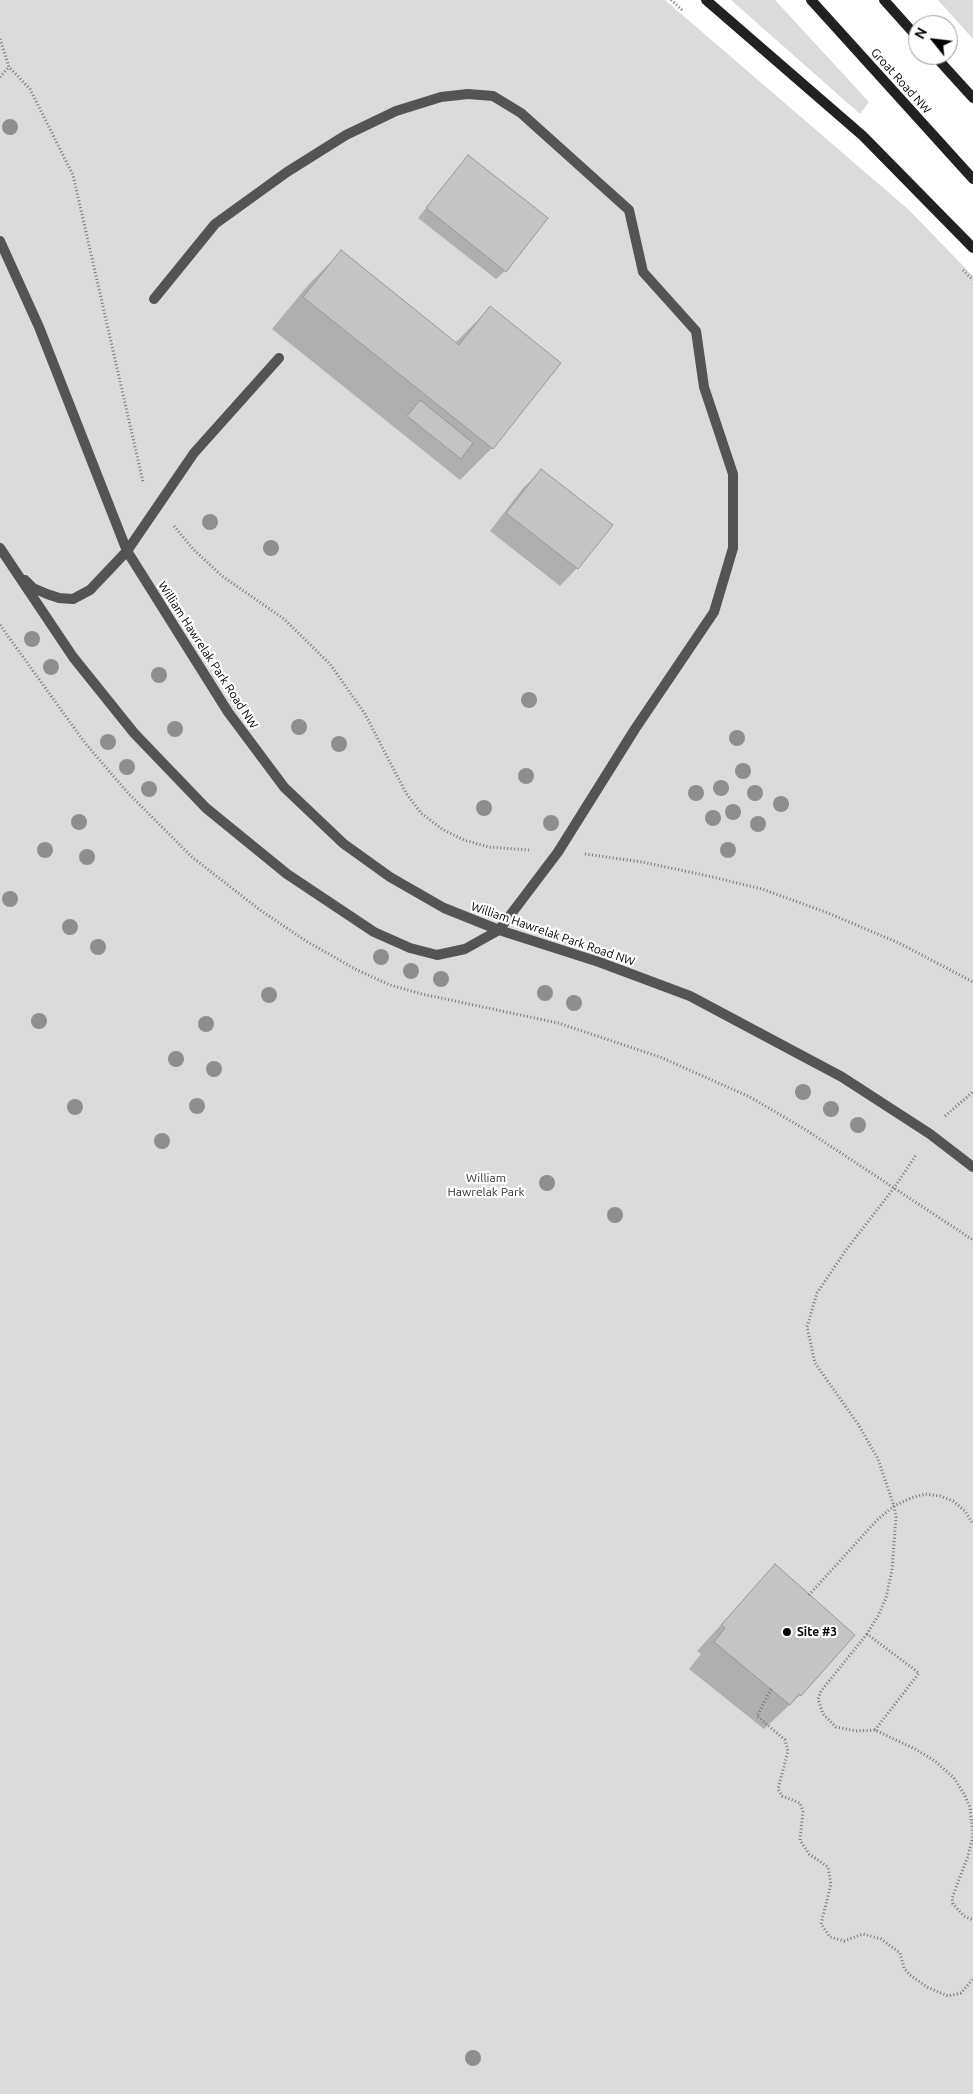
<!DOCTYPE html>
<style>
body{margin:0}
#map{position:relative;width:973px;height:2094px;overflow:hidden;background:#fff;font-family:Ubuntu,sans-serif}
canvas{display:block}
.north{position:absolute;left:908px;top:15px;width:50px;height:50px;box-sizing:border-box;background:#fff;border:1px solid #999;border-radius:50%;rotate:299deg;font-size:14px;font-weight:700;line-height:20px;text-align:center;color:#000}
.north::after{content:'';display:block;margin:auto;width:18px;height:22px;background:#000;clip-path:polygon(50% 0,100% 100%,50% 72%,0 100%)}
</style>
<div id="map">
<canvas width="973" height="2094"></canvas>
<div class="north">N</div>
</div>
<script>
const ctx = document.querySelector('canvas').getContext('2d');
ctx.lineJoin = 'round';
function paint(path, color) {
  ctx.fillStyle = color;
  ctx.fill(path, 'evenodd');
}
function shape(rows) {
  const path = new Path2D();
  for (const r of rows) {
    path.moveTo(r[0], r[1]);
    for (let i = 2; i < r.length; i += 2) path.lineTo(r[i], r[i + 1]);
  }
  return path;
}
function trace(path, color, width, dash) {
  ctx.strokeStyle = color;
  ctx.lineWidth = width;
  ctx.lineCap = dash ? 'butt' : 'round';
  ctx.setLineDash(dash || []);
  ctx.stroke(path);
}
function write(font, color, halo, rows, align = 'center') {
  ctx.font = font + ' Ubuntu,sans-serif';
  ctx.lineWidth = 4.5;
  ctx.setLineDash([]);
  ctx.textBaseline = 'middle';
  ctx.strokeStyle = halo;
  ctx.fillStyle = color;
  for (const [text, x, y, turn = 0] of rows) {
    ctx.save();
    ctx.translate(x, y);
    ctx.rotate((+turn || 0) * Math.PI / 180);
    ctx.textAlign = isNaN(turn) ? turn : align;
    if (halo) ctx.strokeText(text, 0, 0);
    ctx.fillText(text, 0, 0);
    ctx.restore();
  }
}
paint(shape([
 [0,0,665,0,909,210,973,276,973,2094,0,2094],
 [731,0,775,0,869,102,860,114],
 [938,0,973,0,973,39]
]), '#dbdbdb');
paint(shape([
 [468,156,505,271,496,279,418,218],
 [341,252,455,343,490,308,560,364,492,448,460,480,272,329,309,284],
 [541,471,577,568,560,586,490,531,523,488],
 [775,1566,800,1695,764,1729,689,1669,701,1654,697,1651]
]), '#0003');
const building = shape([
 [468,155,548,218,506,272,426,208,468,155],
 [341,250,459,345,490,306,561,363,493,449,303,297,341,250],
 [420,400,473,443,461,459,407,416,420,400],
 [541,469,613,525,578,569,506,513,541,469],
 [775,1564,855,1635,801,1696,799,1694,790,1705,714,1642,725,1628,721,1625,775,1564]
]);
paint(building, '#c4c4c4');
trace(building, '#989898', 1);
trace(shape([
 [671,0,683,11],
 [0,39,9,67,30,89,73,175,143,482],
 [0,77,9,67],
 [963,270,973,280],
 [174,526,193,549,222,576,284,619,330,664,365,714,406,793,421,813,442,829,464,840,489,847,529,850],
 [0,625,85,743,128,793,192,857,260,910,306,941,357,970,390,985,422,994,558,1023,660,1057,750,1097,806,1130,973,1240],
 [585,854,642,862,704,875,762,889,828,913,899,943,973,982],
 [945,1116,973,1092],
 [809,1595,877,1520,894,1506,911,1498,925,1494,940,1496,953,1501,965,1511,973,1524],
 [867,1634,821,1691,818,1699,823,1714,836,1727,856,1731,875,1730,915,1749,935,1761,954,1778,964,1794,970,1807,973,1836,968,1856,952,1898,953,1904,964,1916,973,1920],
 [771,1689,757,1716,785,1740,788,1751,778,1789,782,1796,800,1803,803,1811,800,1840,809,1854,828,1867,831,1884,821,1924,830,1937,844,1941,863,1934,881,1939,900,1953,904,1968,910,1975,927,1987,948,1996,961,1993,973,1979],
 [875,1730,919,1673,867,1634,878,1616,886,1598,892,1570,896,1517,894,1506,878,1459,858,1424,815,1363,807,1327,817,1293,846,1250,894,1188,916,1155]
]), '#767676', 3, [1, 2.5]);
trace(shape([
 [154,299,215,224,287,172,346,135,396,111,441,97,468,94,493,96,521,113,629,210,643,272,696,331,704,387,733,474,733,548,714,612,635,729,558,852,499,930],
 [127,551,194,453,279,358]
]), '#545454', 10);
trace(shape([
 [0,241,39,327,127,551,228,712,284,787,344,844,390,877,444,908,499,930,599,962,690,996,842,1077,930,1134,973,1167],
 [0,548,73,657,134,733,206,808,287,874,374,932,410,948,437,955,465,949,499,930],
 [25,580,33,588,47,594,59,598,73,599,90,590,127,551]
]), '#545454', 10);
trace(shape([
 [706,0,863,136,973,248],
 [811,0,973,179],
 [884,0,918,38],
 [934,55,973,98]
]), '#212121', 10);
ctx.fillStyle = '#8e8e8e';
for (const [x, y] of [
 [10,127],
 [210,522],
 [271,548],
 [32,639],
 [51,667],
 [159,675],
 [529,700],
 [299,727],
 [175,729],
 [737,738],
 [108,742],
 [339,744],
 [127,767],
 [743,771],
 [526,776],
 [721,788],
 [149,789],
 [696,793],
 [755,793],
 [781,804],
 [484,808],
 [733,812],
 [713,818],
 [79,822],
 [551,823],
 [758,824],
 [45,850],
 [728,850],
 [87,857],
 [10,899],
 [70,927],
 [98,947],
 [381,957],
 [411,971],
 [441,979],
 [545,993],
 [269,995],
 [574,1003],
 [39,1021],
 [206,1024],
 [176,1059],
 [214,1069],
 [803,1092],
 [197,1106],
 [75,1107],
 [831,1109],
 [858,1125],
 [162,1141],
 [547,1183],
 [615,1215],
 [473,2058]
]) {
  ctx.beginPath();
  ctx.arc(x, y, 8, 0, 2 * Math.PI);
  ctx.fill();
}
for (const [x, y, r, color] of [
 [787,1632,5,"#000"]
]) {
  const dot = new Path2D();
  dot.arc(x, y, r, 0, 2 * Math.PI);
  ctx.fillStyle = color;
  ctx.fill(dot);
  trace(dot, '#fff', 2);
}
write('12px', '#000', '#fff', [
 ["Groat Road NW",901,81,48],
 ["William Hawrelak Park Road NW",208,655,57],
 ["William Hawrelak Park Road NW",553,934,19]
]);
write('12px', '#323232', '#fff', [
 ["William",486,1178],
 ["Hawrelak Park",486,1192]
]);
write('bold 12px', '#000', '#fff', [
 ["Site #3",797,1632]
], 'left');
</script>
